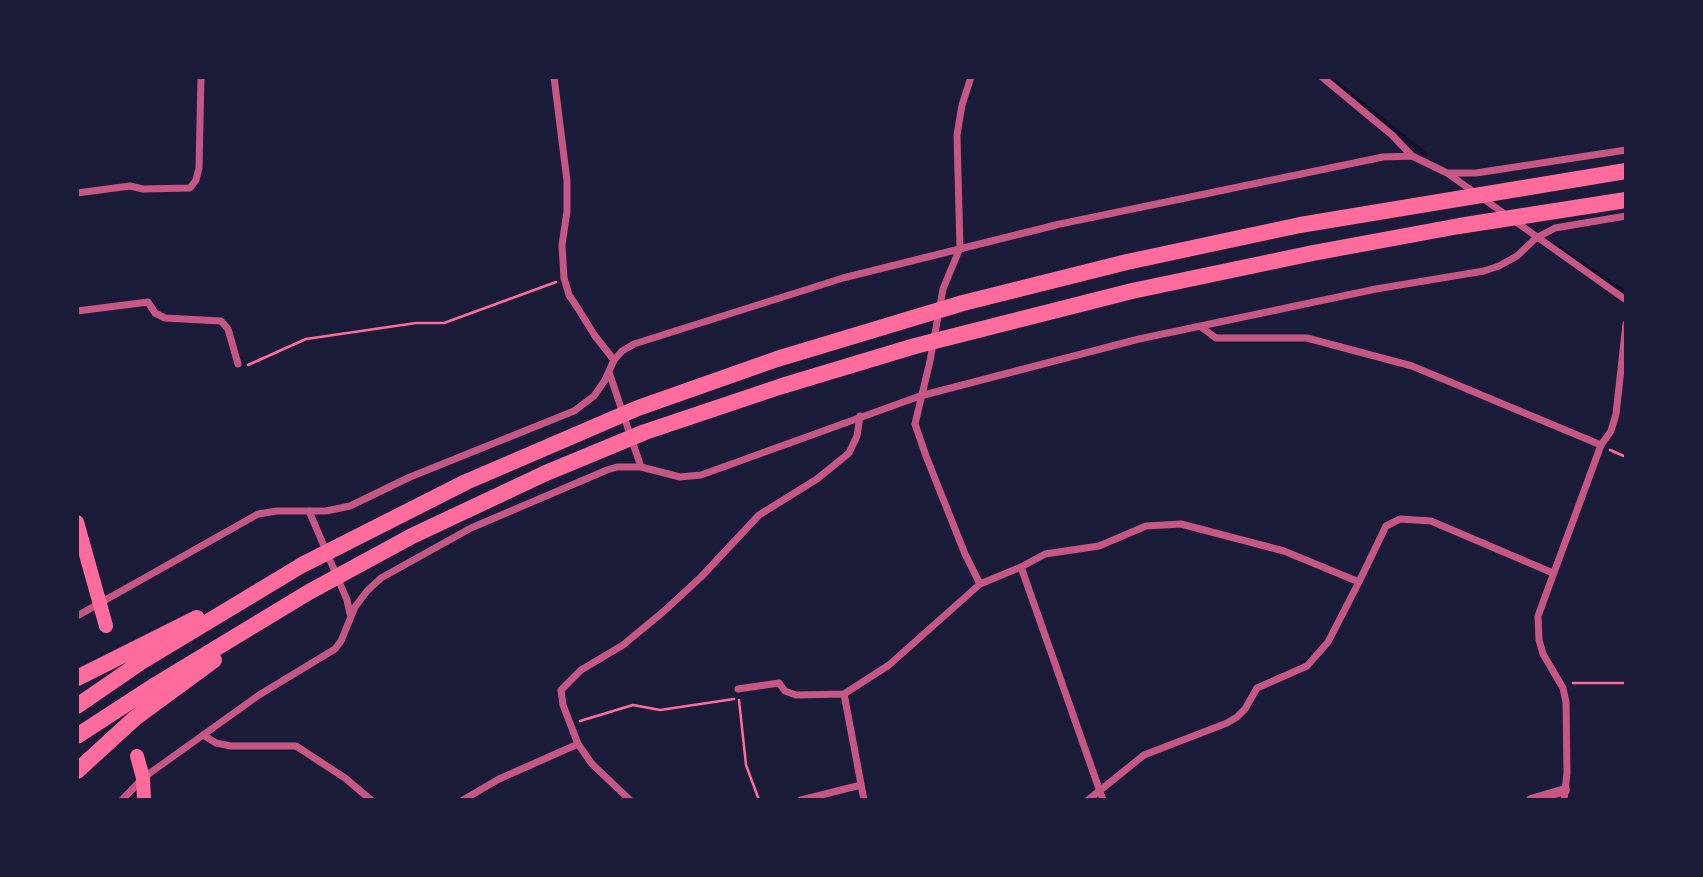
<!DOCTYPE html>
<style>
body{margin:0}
#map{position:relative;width:1703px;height:877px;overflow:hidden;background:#1b1b3a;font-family:"Alegreya Sans",sans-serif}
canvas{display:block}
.frame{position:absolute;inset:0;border:79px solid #1b1b3a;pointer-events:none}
</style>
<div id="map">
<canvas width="1703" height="877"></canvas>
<div class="frame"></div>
</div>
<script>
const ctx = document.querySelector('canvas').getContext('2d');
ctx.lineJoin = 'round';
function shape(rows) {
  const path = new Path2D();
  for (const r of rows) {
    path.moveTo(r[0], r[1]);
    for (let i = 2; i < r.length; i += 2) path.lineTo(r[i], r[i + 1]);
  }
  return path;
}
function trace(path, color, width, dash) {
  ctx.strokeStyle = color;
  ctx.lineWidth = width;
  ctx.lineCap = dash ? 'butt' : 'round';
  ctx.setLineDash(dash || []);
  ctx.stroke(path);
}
trace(shape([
 [1329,77,1425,154],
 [1556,246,1626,293]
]), '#12122b', 4.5);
trace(shape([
 [248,365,306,339,416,323,444,323,556,282],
 [1610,450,1626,457],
 [1573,683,1626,683],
 [739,700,746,765,759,800],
 [580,721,633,705,660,710,734,699]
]), '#ff6b9d', 2.5);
trace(shape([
 [554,77,567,181,567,211,562,245,564,278,569,295,577,307,595,336,614,360],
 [971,77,962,105,957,135,960,248,943,289,930,361,915,424,926,456,965,554,980,584],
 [1322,77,1392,135,1412,156],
 [1447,173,1626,300],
 [77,193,130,186,143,189,190,188,196,180,199,168,201,77],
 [77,311,148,302,155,313,165,318,221,321,228,329,238,364],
 [1201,327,1216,338,1307,338,1412,366,1601,445],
 [609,372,641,467],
 [309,511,347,600,350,614],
 [1021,567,1103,800],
 [77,616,258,514,277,511,326,511,350,506,410,477,574,411,594,396,605,380,614,360,622,351,634,344,843,278,1060,224,1383,157,1412,156,1447,173,1476,173,1626,150],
 [738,689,779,683,785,691,796,695,844,694],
 [203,735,216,743,231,746,296,746,345,778,371,800],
 [122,800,143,778,259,695,335,649,341,641,355,607,367,591,381,578,471,528,607,470,617,467,641,467,680,477,701,475,920,396,1139,339,1376,289,1484,271,1499,266,1517,256,1536,238,1555,228,1626,216],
 [463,800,499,779,578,744],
 [630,800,592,764,578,744,563,705,561,690,581,670,623,645,663,612,701,577,759,515,817,479,849,453,857,436,860,416],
 [801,800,861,785],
 [864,800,844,694,889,665,980,584,1021,567,1045,554,1099,546,1146,526,1181,524,1284,551,1359,582,1386,526,1400,519,1431,521,1553,573],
 [1088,800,1144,755,1227,723,1237,717,1245,709,1257,688,1307,666,1328,642,1359,582],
 [1564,800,1567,773,1566,702,1563,688,1543,654,1539,640,1538,616,1601,445,1611,431,1616,414,1626,324]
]), '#c65784', 7);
trace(shape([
 [1531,800,1565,790]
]), '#c65784', 10);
trace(shape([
 [77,522,106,626],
 [137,756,143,778,144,800]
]), '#ff6b9d', 14);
trace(shape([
 [77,678,197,618],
 [77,706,141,662,302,565,466,482,638,408,777,359,963,303,1127,262,1300,225,1626,171],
 [77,736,157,684,309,592,412,536,546,473,645,432,782,386,915,346,1132,291,1313,253,1459,226,1626,200],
 [77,771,135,718,214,660]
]), '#ff6b9d', 16);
</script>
